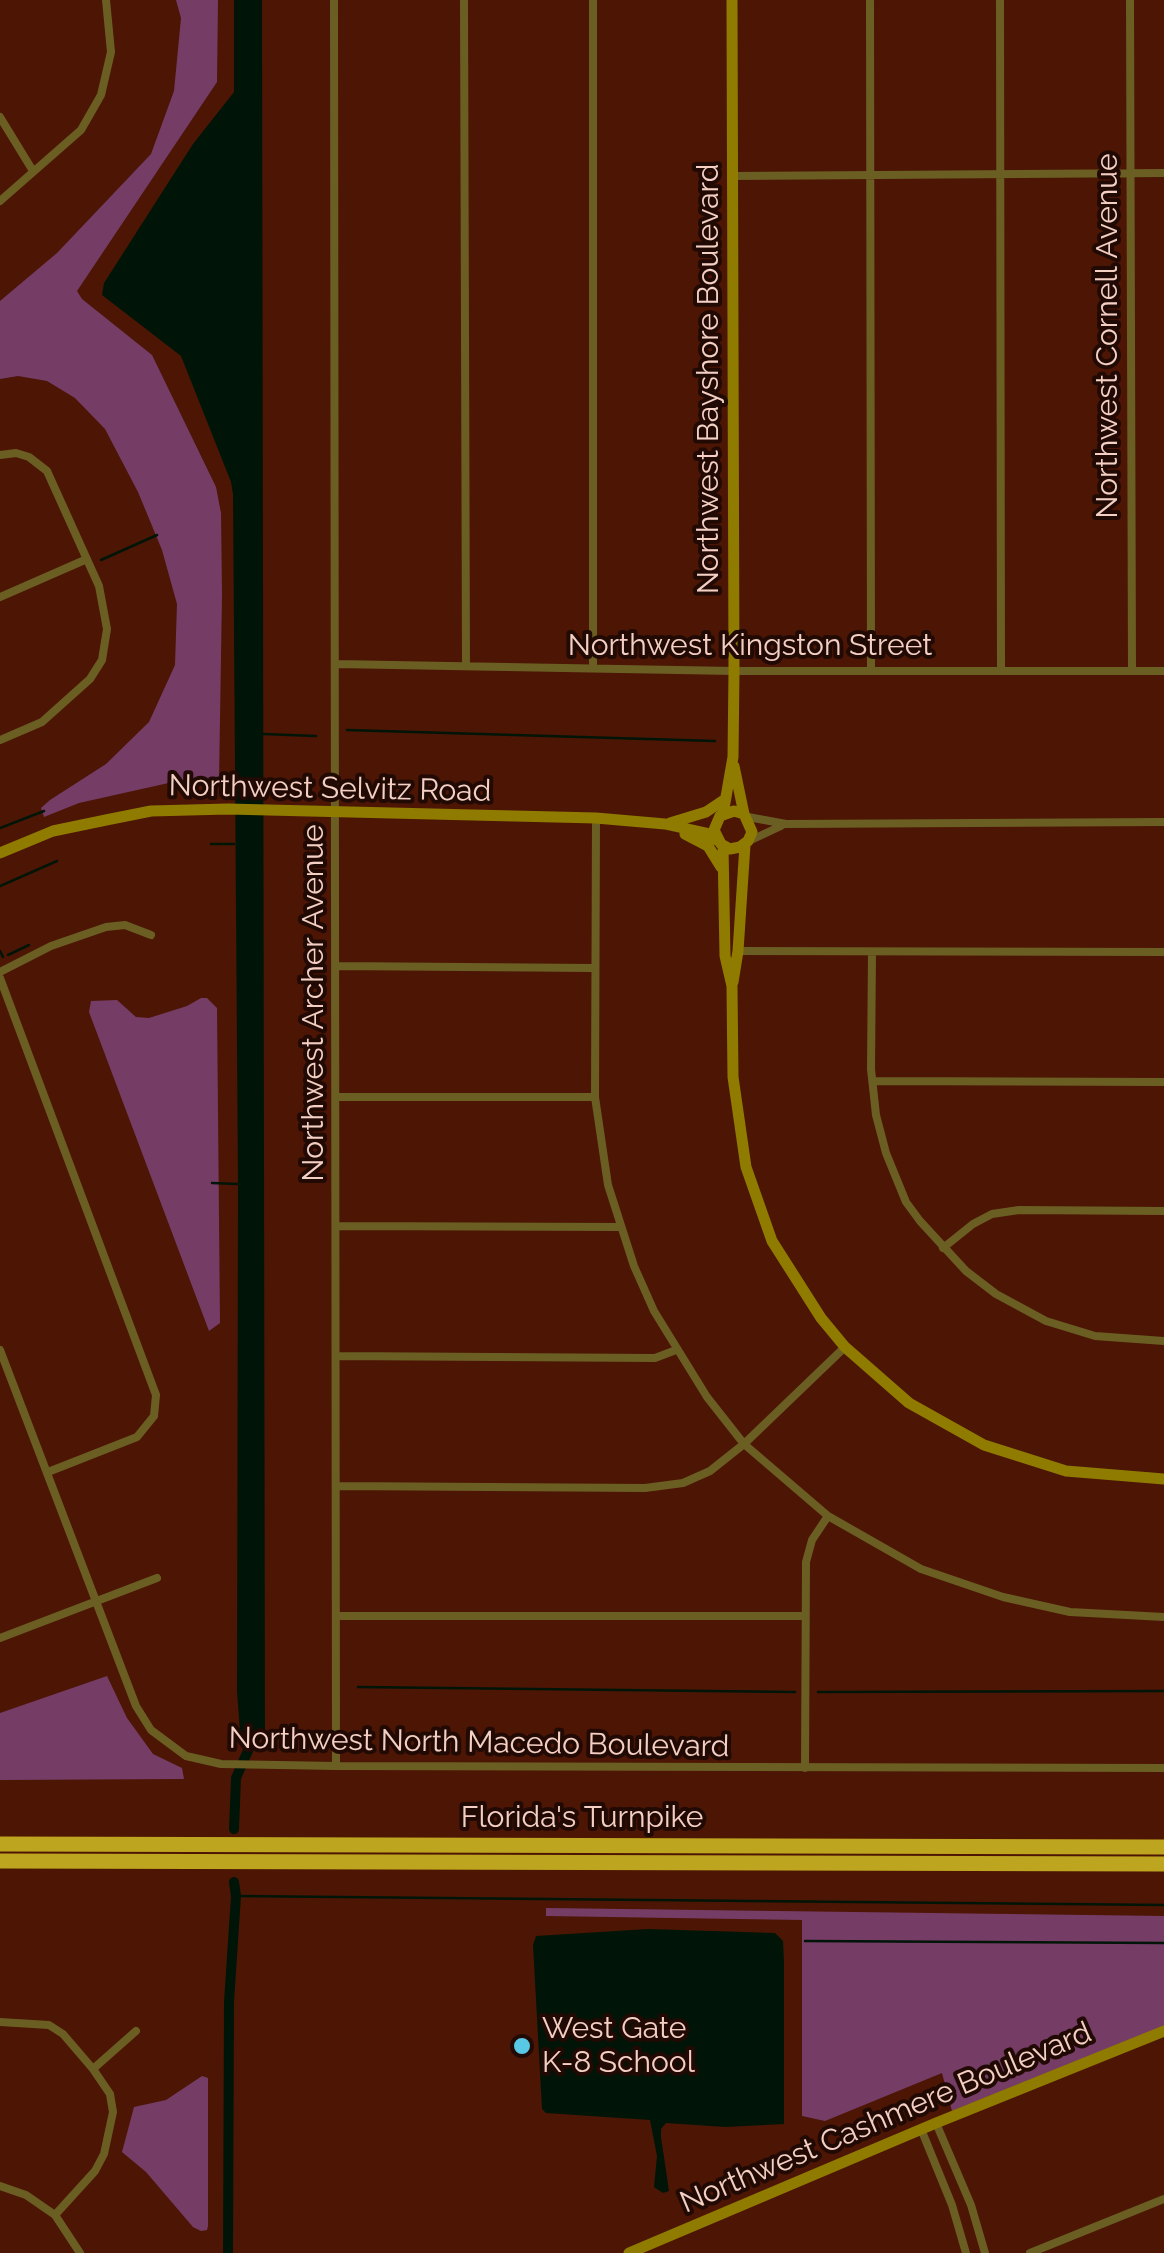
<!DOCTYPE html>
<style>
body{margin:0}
canvas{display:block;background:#4c1504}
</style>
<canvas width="1164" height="2253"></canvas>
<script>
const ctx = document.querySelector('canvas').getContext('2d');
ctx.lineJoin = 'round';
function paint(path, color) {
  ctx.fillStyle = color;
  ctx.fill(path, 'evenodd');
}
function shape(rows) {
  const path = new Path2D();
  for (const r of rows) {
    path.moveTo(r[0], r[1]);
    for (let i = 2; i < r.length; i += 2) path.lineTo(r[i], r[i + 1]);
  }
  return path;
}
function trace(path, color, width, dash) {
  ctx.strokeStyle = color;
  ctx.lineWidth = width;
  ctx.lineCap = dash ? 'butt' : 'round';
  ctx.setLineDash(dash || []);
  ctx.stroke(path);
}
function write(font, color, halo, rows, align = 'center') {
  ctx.font = font + ' Raleway,sans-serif';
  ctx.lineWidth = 8;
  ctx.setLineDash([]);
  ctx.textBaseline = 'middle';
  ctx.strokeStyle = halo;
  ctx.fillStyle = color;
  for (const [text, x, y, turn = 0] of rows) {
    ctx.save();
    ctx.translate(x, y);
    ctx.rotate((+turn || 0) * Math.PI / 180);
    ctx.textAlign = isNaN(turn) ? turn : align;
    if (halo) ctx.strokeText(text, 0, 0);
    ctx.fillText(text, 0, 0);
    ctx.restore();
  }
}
paint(shape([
 [176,0,218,0,217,82,77,291,82,299,152,355,216,487,221,513,222,594,219,781,173,782,79,803,44,817,41,808,50,800,106,764,149,722,175,665,177,604,162,550,138,492,105,429,75,398,47,381,18,376,0,379,0,301,57,253,151,154,174,91,181,18],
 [201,998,207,998,217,1008,220,1323,209,1331,89,1012,91,1001,117,1000,136,1017,149,1018,187,1006],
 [107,1676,127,1718,153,1754,182,1768,184,1779,0,1780,0,1713],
 [546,1908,1164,1916,1164,2026,952,2111,942,2073,825,2121,802,2116,802,1920,546,1916],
 [202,2076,208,2078,208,2226,207,2230,201,2231,193,2227,146,2172,122,2152,134,2107,166,2100]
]), '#753c66');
paint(shape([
 [234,0,262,0,265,1732,252,1752,240,1732,237,1691,238,1184,233,494,231,482,181,356,102,295,104,283,193,144,234,92],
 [648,1929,775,1933,783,1941,784,1961,784,2124,726,2127,666,2123,661,2129,661,2137,669,2191,663,2193,654,2187,657,2156,650,2120,546,2113,542,2109,533,1945,536,1936]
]), '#001507');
trace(shape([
 [101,560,157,535],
 [347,730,715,741],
 [263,734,316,736],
 [0,828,44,811],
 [211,844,234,844],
 [0,886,57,861],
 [0,951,3,957],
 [8,955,29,945],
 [212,1183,238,1184],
 [358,1687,795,1692],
 [818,1692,1164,1691],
 [236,1896,1164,1905],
 [805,1941,1164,1943]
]), '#001507', 2.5);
trace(shape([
 [234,1829,236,1778,253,1739],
 [228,2253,229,2002,236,1896,234,1882]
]), '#001507', 10);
trace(shape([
 [334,0,336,1766],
 [464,0,466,665],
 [870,0,871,670],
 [1000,0,1001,671],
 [1130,0,1132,671],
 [0,117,33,171],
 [733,176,1164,173],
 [0,201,81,130,101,95,111,52,106,0],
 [0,455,16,453,29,457,47,471,99,586,107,629,102,660,90,679,42,722,0,740],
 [0,597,87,559],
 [336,664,734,671,1164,671],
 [593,668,593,0],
 [748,817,786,824,1164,822],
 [596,818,595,1097,608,1185,634,1266,654,1311,707,1397,744,1444,828,1516,921,1569,1003,1597,1070,1612,1164,1617],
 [749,841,781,826],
 [738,951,1164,952],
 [872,952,871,1069,876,1115,886,1153,906,1202,920,1221,966,1271,996,1294,1046,1321,1095,1336,1164,1341],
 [336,966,593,968],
 [0,972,51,946,106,927,125,925,151,935],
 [0,978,156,1395,154,1416,137,1437,48,1472],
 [873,1081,1164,1082],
 [336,1097,595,1097],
 [337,1226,620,1227],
 [943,1248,973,1224,992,1214,1019,1210,1164,1211],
 [0,1350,136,1706,151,1730,186,1756,221,1764,336,1766,1164,1768],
 [337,1356,655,1358,676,1350],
 [336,1486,645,1488,683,1483,710,1471,744,1444,845,1347],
 [337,1616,803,1616],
 [0,1638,157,1578],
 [805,1768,806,1562,812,1540,828,1516],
 [0,2022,49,2025,63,2034,93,2069,110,2094,113,2112,104,2154,95,2171,55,2215],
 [93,2069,136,2031],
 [936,2123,971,2205,985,2253],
 [921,2129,952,2205,966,2253],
 [0,2186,26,2195,55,2215,80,2253],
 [1030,2253,1164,2199]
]), '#6a5e23', 8);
trace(shape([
 [734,766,744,814,752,832,748,841,740,847,730,849,721,844,714,830,720,816,734,811,744,814],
 [723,814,733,757,734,671,732,0],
 [670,823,706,812,724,800],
 [685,834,708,846,721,867],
 [723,846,725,956,732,986,733,1077,746,1167,772,1241,821,1318,845,1347,909,1403,984,1445,1066,1471,1164,1479],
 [0,853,53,831,106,820,151,811,228,809,596,818,665,824,706,833,717,840],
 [733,982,738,951,745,845],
 [629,2253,936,2123,1164,2031]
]), '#8f7b00', 11);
trace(shape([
 [0,1844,1164,1847],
 [0,1861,1164,1864]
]), '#bea51f', 15);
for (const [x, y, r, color] of [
 [522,2046,10,"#59c8e5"]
]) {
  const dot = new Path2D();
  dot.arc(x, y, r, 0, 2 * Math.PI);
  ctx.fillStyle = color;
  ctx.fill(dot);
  trace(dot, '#220a04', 4);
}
write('30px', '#f3cfc4', '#220a04', [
 ["Northwest Cornell Avenue",1108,336,-90],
 ["Northwest Bayshore Boulevard",709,379,-90],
 ["Northwest Kingston Street",750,646],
 ["Northwest Selvitz Road",330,789,1],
 ["Northwest Archer Avenue",314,1003,-90],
 ["Northwest North Macedo Boulevard",479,1743,1],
 ["Florida's Turnpike",582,1818],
 ["Northwest Cashmere Boulevard",886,2118,-23]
]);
write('30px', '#f3cfc4', '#220a04', [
 ["West Gate",542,2029],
 ["K-8 School",542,2063]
], 'left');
</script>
